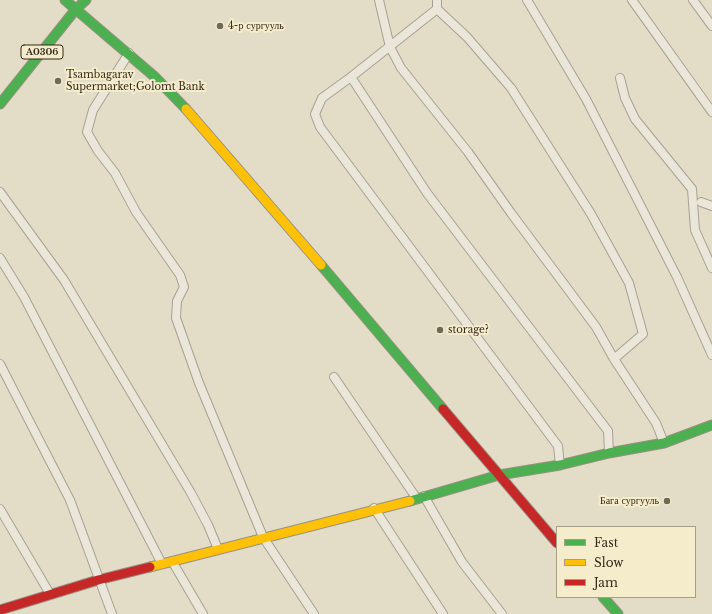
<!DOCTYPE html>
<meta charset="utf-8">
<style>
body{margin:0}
#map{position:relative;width:712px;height:614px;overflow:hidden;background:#e3ddc8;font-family:"Libre Baskerville",serif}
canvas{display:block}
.legend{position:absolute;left:556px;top:526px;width:140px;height:72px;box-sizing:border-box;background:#f5eccc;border:1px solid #a89e85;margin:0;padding:5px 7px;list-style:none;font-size:12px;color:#34291b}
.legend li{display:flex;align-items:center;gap:8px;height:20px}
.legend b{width:20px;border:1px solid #a89e85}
</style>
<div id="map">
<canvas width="712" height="614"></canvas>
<ul class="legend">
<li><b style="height:5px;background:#4caf50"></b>Fast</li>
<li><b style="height:5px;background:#ffc107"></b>Slow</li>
<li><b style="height:5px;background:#c62828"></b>Jam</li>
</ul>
</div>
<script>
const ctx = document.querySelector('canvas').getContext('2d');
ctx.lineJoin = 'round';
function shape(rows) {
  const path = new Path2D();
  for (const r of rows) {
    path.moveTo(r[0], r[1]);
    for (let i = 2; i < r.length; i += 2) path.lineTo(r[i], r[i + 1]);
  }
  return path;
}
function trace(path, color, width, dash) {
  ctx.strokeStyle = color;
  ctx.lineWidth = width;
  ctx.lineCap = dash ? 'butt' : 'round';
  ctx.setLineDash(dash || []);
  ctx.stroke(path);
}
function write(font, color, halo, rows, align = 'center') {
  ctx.font = font + ' "Libre Baskerville",serif';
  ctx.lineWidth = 4;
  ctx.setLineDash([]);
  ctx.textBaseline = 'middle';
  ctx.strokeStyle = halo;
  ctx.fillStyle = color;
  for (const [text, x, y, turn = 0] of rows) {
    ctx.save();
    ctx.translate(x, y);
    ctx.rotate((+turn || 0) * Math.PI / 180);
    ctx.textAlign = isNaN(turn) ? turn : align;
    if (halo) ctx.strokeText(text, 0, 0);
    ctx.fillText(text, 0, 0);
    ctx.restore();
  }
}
const street = shape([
 [379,0,390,47,401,68,468,152,511,213,596,327,614,359,656,423,664,443],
 [527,0,586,99,677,277,712,355],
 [632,0,712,112],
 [693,0,712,26],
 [437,9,467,37,511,88,591,214,629,283,643,334,614,359],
 [129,53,93,110,87,132,98,151,115,173,136,212,180,275,184,287,177,301,176,318,199,383,263,537,314,614],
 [351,77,437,9,437,0],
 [620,78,625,98,635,119,692,189,695,230,712,268],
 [0,192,64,280,191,493,208,525,218,549],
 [701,202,712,206],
 [0,258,24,297,162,564],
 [0,364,70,500,112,614],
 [334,377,417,499],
 [560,465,558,446,320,127,315,114,322,98,351,77,427,193,608,431,609,453],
 [424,496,462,562,502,614],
 [374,508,443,614],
 [0,509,50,594],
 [172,561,203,614]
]);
const fast = shape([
 [65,0,155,77,186,109],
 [0,104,76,9,86,0],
 [321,265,443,409],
 [410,501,499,475,560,465,609,453,664,443,712,425],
 [603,597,618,614]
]);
const slow = shape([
 [186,109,321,265],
 [150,567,410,501]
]);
const jam = shape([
 [443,409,557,543],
 [0,610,98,580,150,567]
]);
trace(street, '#a7a092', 10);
trace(fast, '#979082', 11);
trace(slow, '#979082', 11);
trace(jam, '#979082', 11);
trace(street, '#ebe6da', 8);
trace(fast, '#4caf50', 9);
trace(slow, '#ffc107', 9);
trace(jam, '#c62828', 9);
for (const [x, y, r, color] of [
 [220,26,4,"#716858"],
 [58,81,4,"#716858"],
 [440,330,4,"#716858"],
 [667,501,4,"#716858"]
]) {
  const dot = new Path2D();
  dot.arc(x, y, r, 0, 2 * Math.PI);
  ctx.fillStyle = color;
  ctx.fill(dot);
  trace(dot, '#f5eccc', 1.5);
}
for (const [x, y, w] of [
 [42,52,42]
]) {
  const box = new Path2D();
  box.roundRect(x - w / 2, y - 7, w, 14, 3);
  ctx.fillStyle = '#f5eccc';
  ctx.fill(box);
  trace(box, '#34291b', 1);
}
write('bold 9px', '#34291b', null, [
 ["A0306",42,52]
]);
write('10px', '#34291b', '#f5eccc', [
 ["4-р сургууль",228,26],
 ["Tsambagarav",66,75],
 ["Supermarket;Golomt Bank",66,87],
 ["storage?",448,330],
 ["Бага сургууль",659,501,"right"]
], 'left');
</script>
